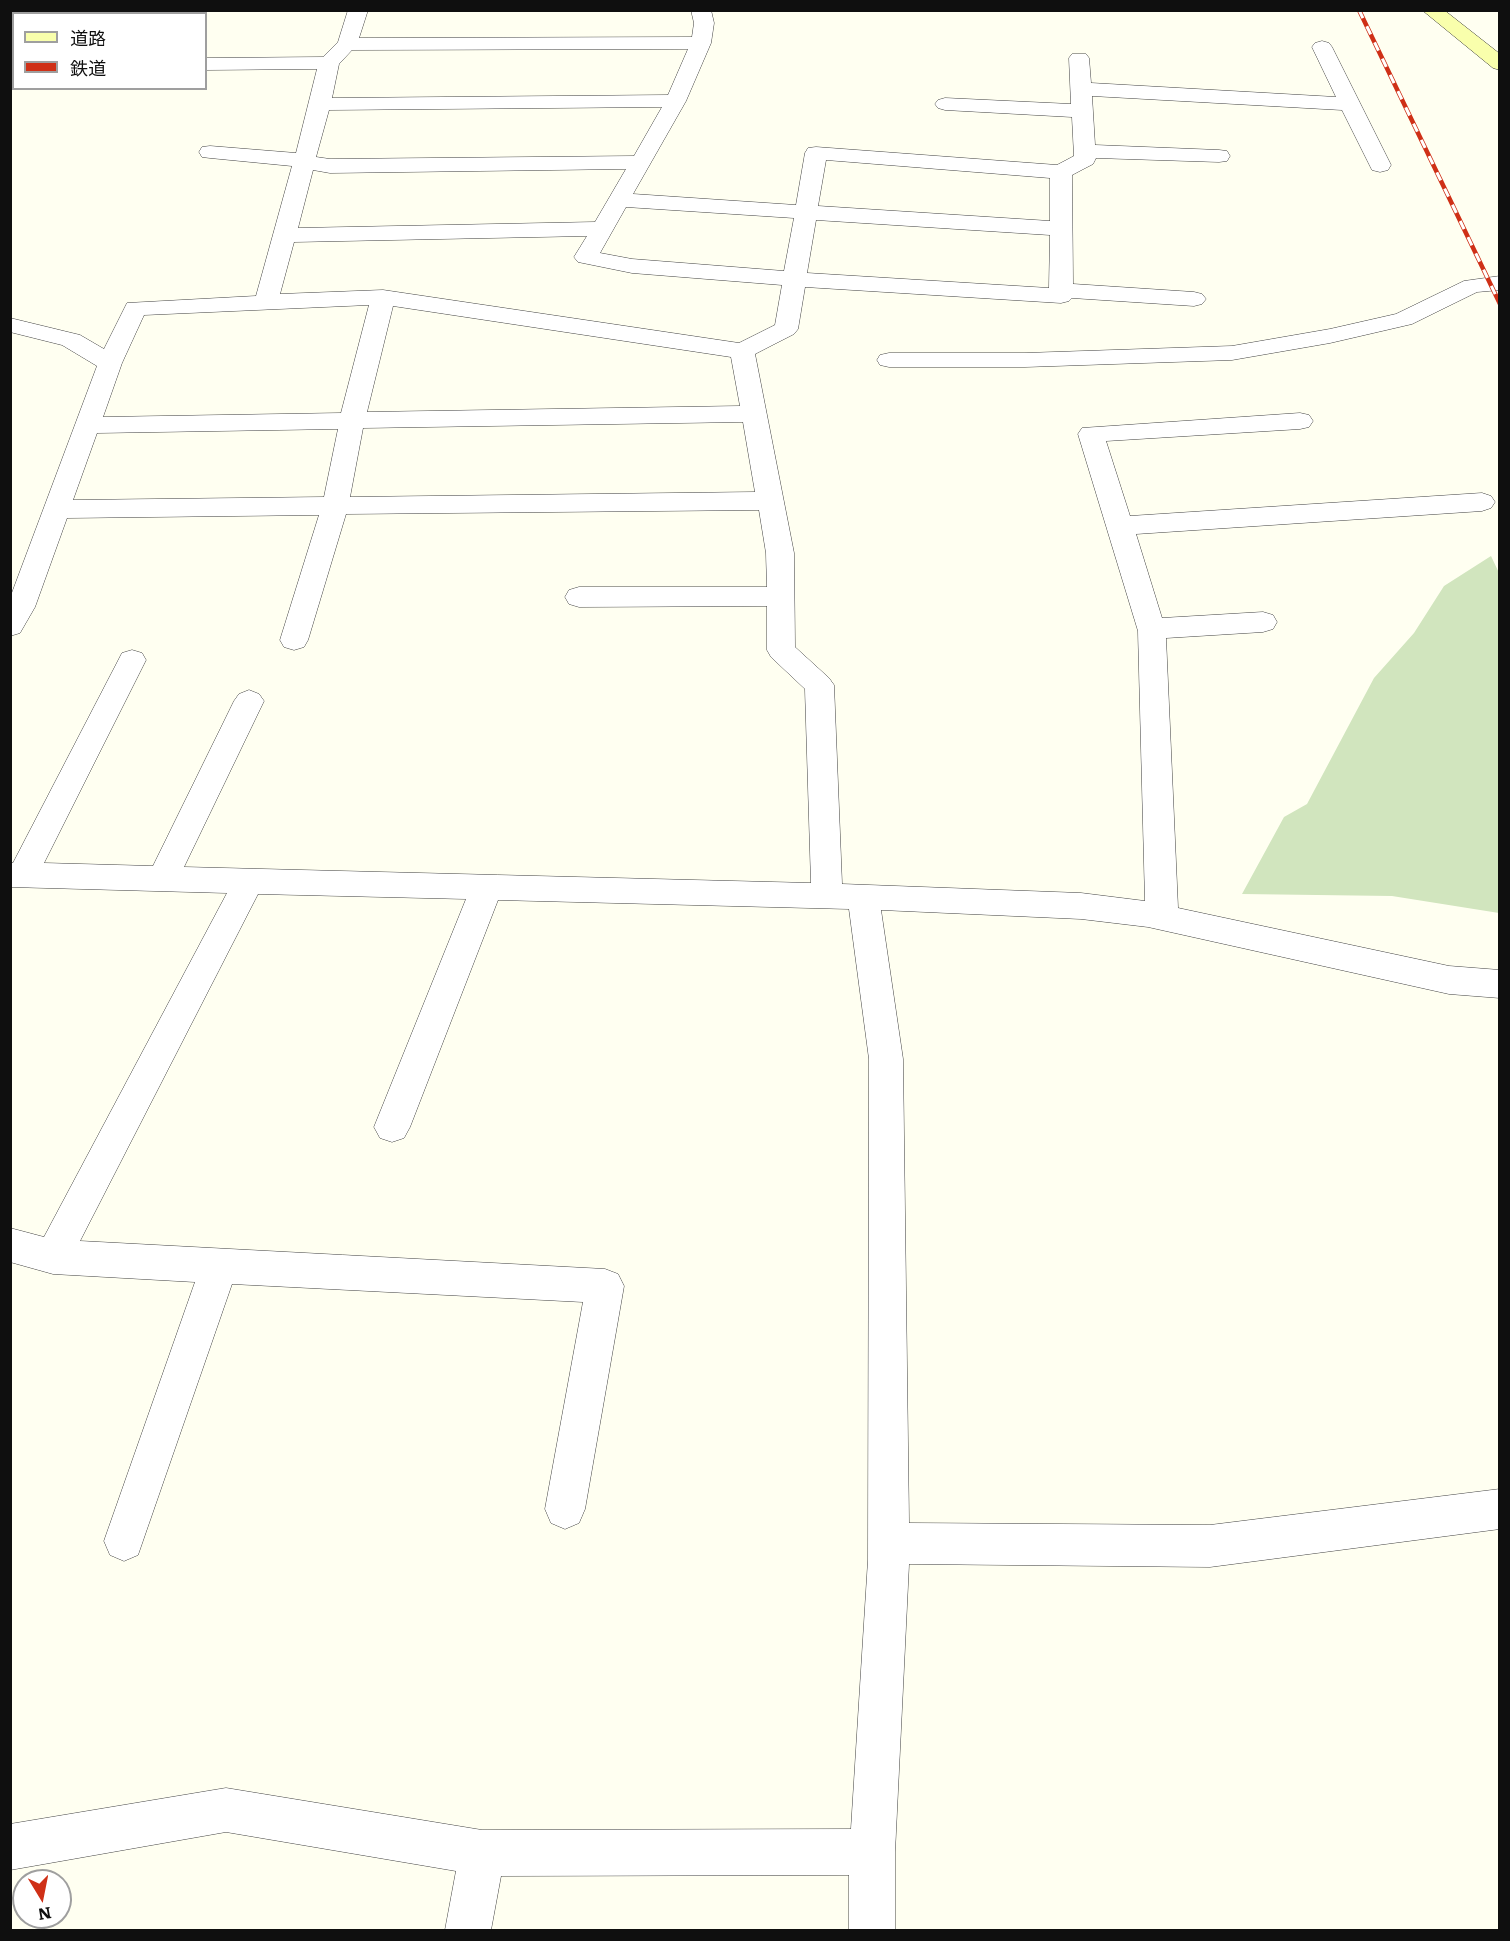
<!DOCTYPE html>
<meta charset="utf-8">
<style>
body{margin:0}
#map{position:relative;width:1510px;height:1941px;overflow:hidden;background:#fffff1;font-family:Literata,"Noto Sans JP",serif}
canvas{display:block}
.frame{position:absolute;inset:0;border:12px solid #0f0f0f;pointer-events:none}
.legend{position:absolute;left:12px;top:12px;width:195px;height:78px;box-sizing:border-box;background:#fff;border:2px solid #9f9f9f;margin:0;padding:8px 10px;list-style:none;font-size:18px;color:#0f0f0f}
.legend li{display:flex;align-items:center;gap:12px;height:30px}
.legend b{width:30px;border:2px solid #9f9f9f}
.north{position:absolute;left:12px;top:1869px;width:60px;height:60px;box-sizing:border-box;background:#fff;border:2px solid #9f9f9f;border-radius:50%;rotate:170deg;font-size:16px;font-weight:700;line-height:24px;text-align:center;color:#0f0f0f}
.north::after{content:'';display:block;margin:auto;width:21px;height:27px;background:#cf3017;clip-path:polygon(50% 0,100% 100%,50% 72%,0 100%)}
</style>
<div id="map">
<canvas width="1510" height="1941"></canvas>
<div class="frame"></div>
<ul class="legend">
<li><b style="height:8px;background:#f9ffac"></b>道路</li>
<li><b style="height:8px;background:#cf3017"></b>鉄道</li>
</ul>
<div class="north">N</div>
</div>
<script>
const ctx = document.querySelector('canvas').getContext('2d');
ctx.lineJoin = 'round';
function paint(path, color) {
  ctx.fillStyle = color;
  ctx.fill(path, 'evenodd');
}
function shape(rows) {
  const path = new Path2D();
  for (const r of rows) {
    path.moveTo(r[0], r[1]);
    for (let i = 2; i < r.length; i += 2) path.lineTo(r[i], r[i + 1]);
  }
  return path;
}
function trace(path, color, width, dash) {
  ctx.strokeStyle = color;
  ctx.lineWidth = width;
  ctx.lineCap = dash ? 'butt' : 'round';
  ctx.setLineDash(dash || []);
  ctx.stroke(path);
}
paint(shape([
 [1491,556,1500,575,1499,913,1392,896,1242,894,1284,817,1307,804,1374,678,1414,633,1444,586]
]), '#d1e5be');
const minor = shape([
 [187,10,207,10,206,14,186,14,187,10],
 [348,10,368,10,359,38,692,37,694,23,691,10,711,10,714,23,711,43,686,101,633,194,796,205,805,153,808,148,816,147,1057,165,1074,156,1072,117,945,110,938,108,935,104,938,100,945,98,1071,104,1069,58,1072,54,1086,54,1089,58,1091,83,1336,97,1312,47,1315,43,1322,41,1329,43,1332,47,1391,165,1388,170,1380,172,1372,170,1342,110,1092,96,1095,145,1219,150,1227,151,1230,156,1227,161,1219,162,1096,158,1093,164,1072,175,1073,284,1194,292,1202,294,1206,299,1202,304,1194,306,1072,298,1069,301,1061,303,805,287,798,329,794,334,755,354,794,553,795,647,829,678,834,685,842,884,1081,893,1145,901,1138,631,1078,434,1082,428,1300,413,1309,415,1313,421,1309,427,1300,429,1106,441,1130,516,1482,493,1491,496,1495,502,1491,508,1482,511,1136,534,1162,618,1263,612,1273,615,1277,622,1273,629,1263,632,1166,638,1178,908,1449,966,1500,970,1500,998,1449,994,1148,927,1081,919,881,910,903,1059,909,1523,1210,1525,1500,1489,1500,1529,1210,1567,909,1564,895,1852,895,1930,849,1930,849,1875,501,1876,491,1930,445,1930,456,1871,226,1832,10,1870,10,1824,226,1788,482,1830,851,1829,868,1560,869,1059,849,909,498,900,410,1127,404,1138,392,1142,380,1138,374,1127,466,899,258,894,80,1241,605,1269,618,1274,624,1286,585,1509,579,1523,565,1529,551,1523,545,1509,583,1302,232,1284,138,1555,124,1561,110,1555,104,1541,195,1282,53,1274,10,1262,10,1228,44,1237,227,893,10,887,10,863,13,863,122,653,132,650,142,653,146,660,44,863,153,866,234,701,239,694,249,690,259,694,264,701,184,867,811,883,805,689,771,657,767,650,767,606,579,607,569,604,565,597,569,590,579,587,767,587,766,553,759,510,346,514,308,640,304,647,294,650,284,647,280,640,319,515,67,518,35,607,20,633,10,636,10,598,97,366,62,345,10,332,10,318,80,335,104,349,127,303,256,296,292,166,210,158,202,157,199,152,202,147,210,146,296,153,317,69,206,70,206,58,323,57,338,42,348,10],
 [688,49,668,95,332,98,339,64,352,50,688,49],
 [662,107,634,156,330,159,316,157,329,110,662,107],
 [826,160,1050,178,1050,221,818,206,826,160],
 [626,169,595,222,298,228,313,170,330,173,626,169],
 [626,207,794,218,784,271,632,259,600,253,626,207],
 [816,220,1050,235,1049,288,807,273,816,220],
 [587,236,574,257,578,262,632,273,782,285,775,325,739,343,383,290,280,294,294,242,587,236],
 [369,305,341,413,103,417,122,363,144,315,369,305],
 [393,306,731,357,740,406,367,412,393,306],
 [743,422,755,492,350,497,363,428,743,422],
 [338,429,324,497,73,500,97,433,338,429],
 [10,55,14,55,14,67,10,67,10,55],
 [1500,276,1500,290,1477,292,1412,324,1330,343,1232,360,1025,367,889,367,880,365,877,360,880,355,889,353,1025,353,1232,346,1330,329,1396,314,1464,281,1500,276]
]);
const secondary = shape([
 [1422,10,1444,10,1500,54,1500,70,1493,68,1422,10]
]);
trace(minor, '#424242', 1);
trace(secondary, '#313131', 1);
paint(minor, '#fff');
paint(secondary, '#f9ffac');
const rail = shape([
 [1359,10,1500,304]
]);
trace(rail, '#cf3017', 4.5);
trace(rail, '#fff', 3, [9]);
</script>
